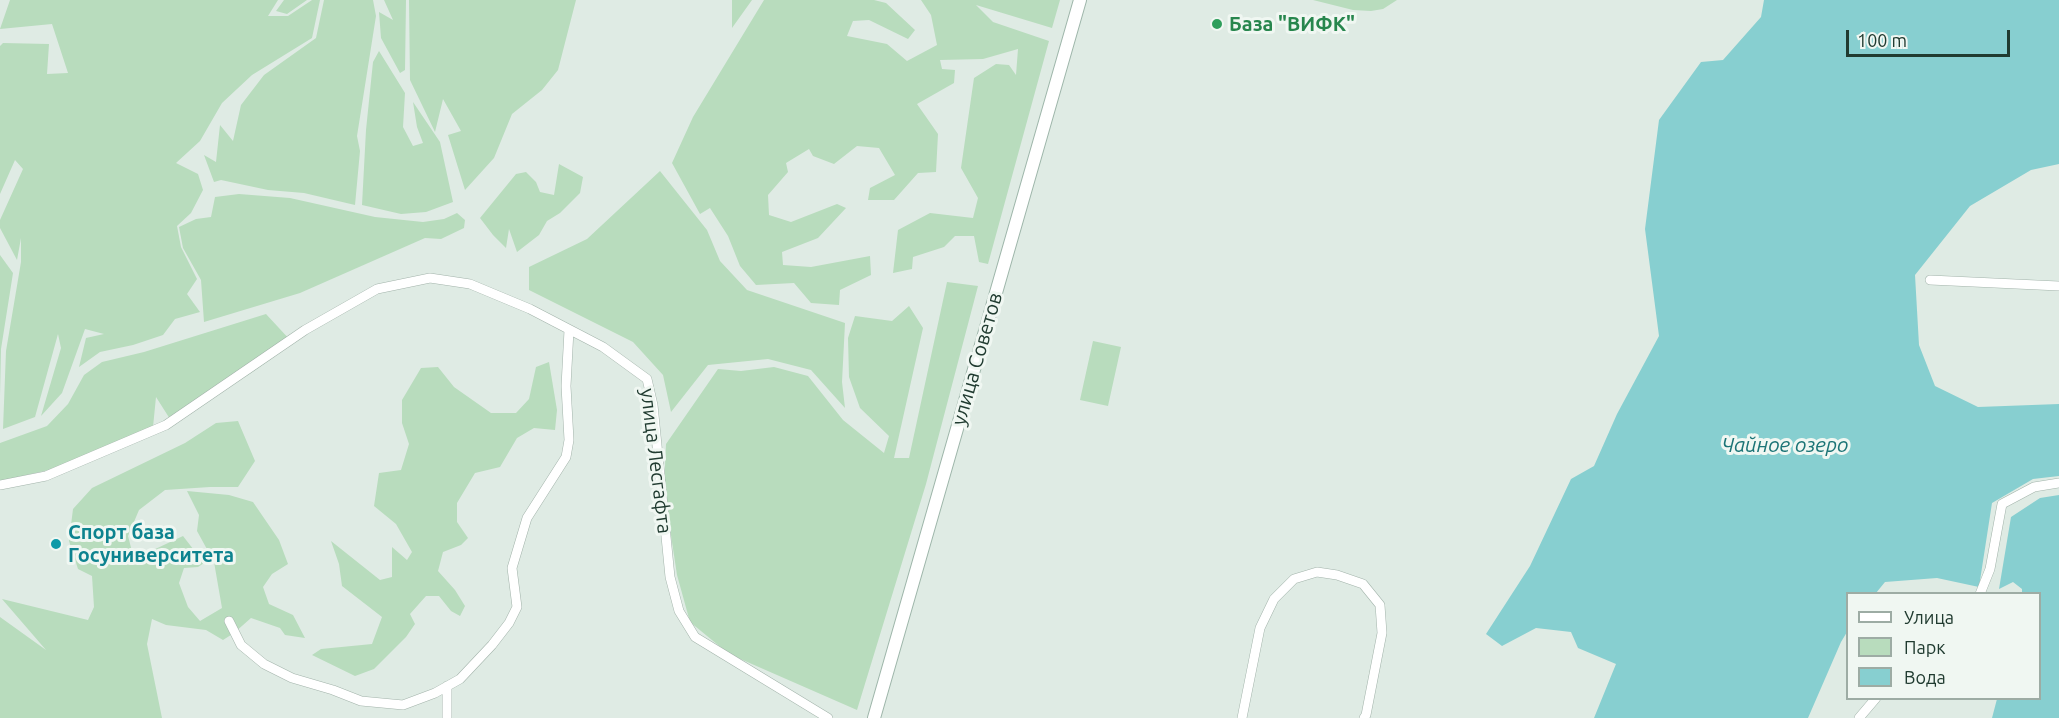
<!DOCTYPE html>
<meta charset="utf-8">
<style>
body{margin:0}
#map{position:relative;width:2059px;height:718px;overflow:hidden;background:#dfebe4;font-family:Ubuntu,sans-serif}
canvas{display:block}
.legend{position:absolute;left:1846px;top:592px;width:195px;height:108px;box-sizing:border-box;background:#f0f7f2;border:2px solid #9daca4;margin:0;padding:8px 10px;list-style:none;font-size:18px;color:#203b30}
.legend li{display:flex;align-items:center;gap:12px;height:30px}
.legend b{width:30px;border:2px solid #9daca4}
.scale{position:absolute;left:1846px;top:30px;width:164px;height:27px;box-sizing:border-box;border:3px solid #203b30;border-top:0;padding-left:8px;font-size:18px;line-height:21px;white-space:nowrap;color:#203b30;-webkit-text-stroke:4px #f0f7f2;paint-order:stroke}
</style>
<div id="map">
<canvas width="2059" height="718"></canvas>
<ul class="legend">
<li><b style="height:8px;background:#fff"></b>Улица</li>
<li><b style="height:16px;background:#b8dcbd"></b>Парк</li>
<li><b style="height:16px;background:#87cfd0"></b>Вода</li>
</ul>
<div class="scale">100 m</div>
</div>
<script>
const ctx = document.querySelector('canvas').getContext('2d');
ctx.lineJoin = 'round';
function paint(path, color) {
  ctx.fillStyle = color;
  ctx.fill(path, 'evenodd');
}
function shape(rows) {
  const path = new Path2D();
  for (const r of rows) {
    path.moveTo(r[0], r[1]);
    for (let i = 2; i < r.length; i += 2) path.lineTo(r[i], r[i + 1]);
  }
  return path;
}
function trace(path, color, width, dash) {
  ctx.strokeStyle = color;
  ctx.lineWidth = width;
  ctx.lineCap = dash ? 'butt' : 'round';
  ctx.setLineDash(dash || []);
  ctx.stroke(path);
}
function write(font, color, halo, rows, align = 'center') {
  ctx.font = font + ' Ubuntu,sans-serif';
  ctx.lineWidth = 6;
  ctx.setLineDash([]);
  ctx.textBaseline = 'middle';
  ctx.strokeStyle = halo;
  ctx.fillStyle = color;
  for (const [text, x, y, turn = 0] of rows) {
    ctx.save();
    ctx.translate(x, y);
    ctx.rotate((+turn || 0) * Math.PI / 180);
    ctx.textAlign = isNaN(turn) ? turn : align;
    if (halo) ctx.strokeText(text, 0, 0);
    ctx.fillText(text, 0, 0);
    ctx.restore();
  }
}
paint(shape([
 [10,0,278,0,268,16,288,16,312,0,320,0,312,38,252,75,222,103,200,141,176,163,198,174,203,190,191,213,177,226,181,247,197,279,187,294,200,312,175,319,163,335,133,345,100,352,79,367,86,338,104,334,85,329,62,393,41,416,61,348,58,334,35,417,3,429,6,351,21,262,21,238,17,260,0,228,0,220,23,169,15,160,0,194,0,46,3,43,49,44,47,74,68,73,52,24,0,29],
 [284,0,307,0,287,14,276,11],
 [324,0,373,0,376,16,357,136,360,151,355,205,304,193,268,190,221,180,214,182,204,155,216,162,220,125,233,141,241,105,264,75,316,38],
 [384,0,406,0,405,70,400,73,381,38,379,12,393,20],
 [409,0,576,0,558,70,542,90,512,114,494,158,465,190,448,135,461,131,443,99,435,132,410,80],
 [732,0,752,0,732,28],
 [764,0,874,0,886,3,915,30,908,39,869,20,853,21,847,36,887,44,907,61,937,45,931,15,921,0,1060,0,1052,28,976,5,993,22,1049,41,988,264,979,262,974,236,955,236,944,247,913,257,912,269,893,273,898,230,930,213,973,218,978,198,961,168,974,78,996,64,1009,65,1016,75,1018,49,983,59,940,60,942,69,955,70,954,83,917,104,938,134,936,172,918,173,894,200,868,200,870,188,895,175,879,148,857,146,834,164,813,156,809,149,786,163,788,172,768,195,769,215,791,222,837,204,846,208,818,238,782,252,783,265,811,267,870,256,871,275,840,290,839,305,811,303,794,283,756,285,740,266,728,236,710,208,700,214,672,163,693,117],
 [1313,0,1397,0,1383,9,1371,11,1353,10],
 [379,51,405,93,403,127,413,146,423,143,417,127,413,102,440,142,453,202,426,212,401,214,362,205,366,130,373,62],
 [559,164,583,177,580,193,560,213,547,221,539,235,517,252,509,229,506,248,493,235,480,218,516,174,526,172,536,182,540,192,554,195],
 [660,171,707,230,720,261,747,290,845,323,842,382,845,408,811,370,768,359,708,365,671,412,663,375,633,342,529,290,529,267,587,239],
 [239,194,290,198,375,217,423,222,444,219,457,213,465,220,464,228,441,239,425,238,300,293,204,322,201,280,183,248,179,227,196,219,211,217,215,197],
 [0,255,13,273,1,349,0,396],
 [947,282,978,286,926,484,857,710,729,654,690,622,677,575,664,489,666,444,718,369,741,371,774,367,808,376,843,420,884,453,889,436,860,408,849,377,848,338,855,316,892,321,909,306,923,328,894,458,909,458],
 [266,314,291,341,271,359,248,375,170,419,156,397,153,427,62,467,0,481,0,443,47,426,68,404,84,375,102,362,144,352],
 [1093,341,1121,347,1108,406,1080,400],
 [549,362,557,410,555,430,534,428,517,438,500,467,475,473,457,503,457,522,468,538,461,545,443,552,438,571,455,590,465,606,460,616,451,611,439,596,426,596,410,614,415,624,406,637,374,669,355,676,312,655,321,649,372,644,382,617,342,586,339,564,331,541,380,580,392,577,392,547,407,560,412,552,396,524,374,506,379,473,401,470,409,444,402,423,402,400,421,368,438,367,454,387,491,413,516,413,529,399,536,367],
 [238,421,255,461,238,487,210,487,165,490,139,510,128,536,134,559,183,536,204,563,198,567,184,568,179,583,188,607,200,621,222,608,214,562,197,531,199,515,187,491,229,495,253,502,279,540,288,564,272,574,263,587,269,604,293,615,305,638,285,635,280,628,251,618,234,633,223,640,206,630,166,625,152,619,147,644,162,718,0,718,0,617,46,650,2,599,88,620,94,607,92,576,78,569,69,541,73,509,92,488,185,443,216,423]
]), '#b8dcbd');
paint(shape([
 [1764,0,2059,0,2059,164,2031,170,1970,206,1915,275,1919,345,1935,386,1978,407,2059,404,2059,476,2033,479,1992,503,1979,587,1937,578,1885,582,1876,593,1848,594,1847,632,1841,642,1808,718,1594,718,1616,664,1578,648,1571,632,1536,628,1502,646,1486,634,1530,566,1571,479,1594,466,1617,414,1659,336,1645,229,1659,120,1701,62,1723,60,1761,17],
 [2059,495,2059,718,1992,718,1997,699,2040,698,2040,594,2022,593,2022,589,2013,582,1999,589,2011,517,2040,498]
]), '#87cfd0');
const minor = shape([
 [1930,280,2059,286],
 [0,485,46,476,166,425,305,330,377,289,430,278,470,284,530,309,603,347,647,379,653,405,670,577,679,611,695,637,828,718],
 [1980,594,1990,569,2002,504,2034,487,2059,483],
 [229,621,241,645,264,664,292,678,333,690,361,701,403,705,435,693,460,679,492,645,509,623,517,607,512,568,527,518,566,457,569,440,566,386,569,330],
 [447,686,447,718],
 [1242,718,1260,628,1274,599,1294,579,1317,572,1337,575,1363,584,1380,605,1382,633,1366,715,1364,718],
 [1859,718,1876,698]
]);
const secondary = shape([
 [874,718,1080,0]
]);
trace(minor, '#a2b3aa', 10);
trace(secondary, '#9eb6aa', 14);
trace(minor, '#fff', 9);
trace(secondary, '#fff', 12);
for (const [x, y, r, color] of [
 [1217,24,6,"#2e9e5b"],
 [56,544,6,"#0f9aa8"]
]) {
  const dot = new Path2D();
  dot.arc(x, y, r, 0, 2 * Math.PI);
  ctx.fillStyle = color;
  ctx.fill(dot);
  trace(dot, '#f0f7f2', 2);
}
write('bold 20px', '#27864d', '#f0f7f2', [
 ["База \"ВИФК\"",1229,24]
], 'left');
write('20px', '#203b30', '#f0f7f2', [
 ["улица Советов",977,359,-74],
 ["улица Лесгафта",656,461,83]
]);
write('bold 20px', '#0d838f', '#f0f7f2', [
 ["Спорт база",68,532],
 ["Госуниверситета",68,555]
], 'left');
write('italic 21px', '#1b7476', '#f0f7f2', [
 ["Чайное озеро",1785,445]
]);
</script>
